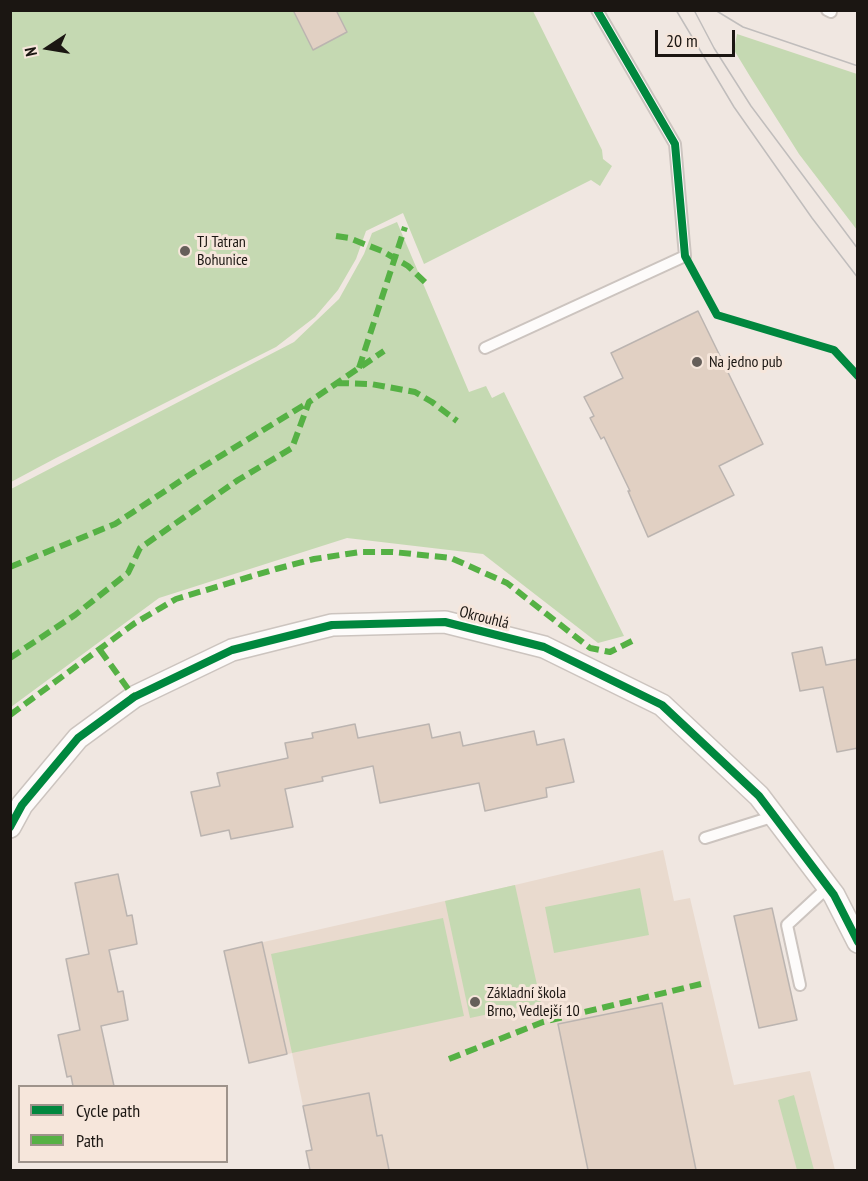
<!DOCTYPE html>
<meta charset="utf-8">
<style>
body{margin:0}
#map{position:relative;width:868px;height:1181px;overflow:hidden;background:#f0e7e1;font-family:"PT Sans Narrow",sans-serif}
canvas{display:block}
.frame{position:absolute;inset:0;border:12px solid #1b1612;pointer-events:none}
.legend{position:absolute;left:18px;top:1085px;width:210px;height:78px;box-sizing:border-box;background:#f6e6db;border:2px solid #9e938b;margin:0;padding:8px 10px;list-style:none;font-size:18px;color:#1b1612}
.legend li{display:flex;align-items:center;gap:12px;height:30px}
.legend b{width:30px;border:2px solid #9e938b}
.north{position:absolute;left:18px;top:18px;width:60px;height:60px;-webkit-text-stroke:4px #f6e6db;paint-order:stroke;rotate:258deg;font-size:16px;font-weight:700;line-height:24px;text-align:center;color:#1b1612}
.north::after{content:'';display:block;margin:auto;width:21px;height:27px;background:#1b1612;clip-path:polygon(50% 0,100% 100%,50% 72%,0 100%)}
.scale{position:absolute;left:655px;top:30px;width:80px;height:27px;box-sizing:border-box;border:3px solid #1b1612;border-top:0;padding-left:8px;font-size:18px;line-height:21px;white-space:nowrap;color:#1b1612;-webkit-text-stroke:4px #f6e6db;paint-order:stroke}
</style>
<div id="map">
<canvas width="868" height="1181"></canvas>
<div class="frame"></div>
<ul class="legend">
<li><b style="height:8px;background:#00873e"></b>Cycle path</li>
<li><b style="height:8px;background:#55b144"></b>Path</li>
</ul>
<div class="north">N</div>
<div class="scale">20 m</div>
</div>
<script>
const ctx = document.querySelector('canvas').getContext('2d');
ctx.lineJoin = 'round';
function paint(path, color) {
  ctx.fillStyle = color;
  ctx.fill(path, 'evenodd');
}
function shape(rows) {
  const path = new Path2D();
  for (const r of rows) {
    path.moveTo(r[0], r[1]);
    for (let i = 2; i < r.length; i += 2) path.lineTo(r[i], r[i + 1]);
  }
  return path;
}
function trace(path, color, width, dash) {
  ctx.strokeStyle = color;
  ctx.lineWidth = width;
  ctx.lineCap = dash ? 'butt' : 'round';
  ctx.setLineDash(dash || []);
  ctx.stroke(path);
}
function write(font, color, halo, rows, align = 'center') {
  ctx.font = font + ' "PT Sans Narrow",sans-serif';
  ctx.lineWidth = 6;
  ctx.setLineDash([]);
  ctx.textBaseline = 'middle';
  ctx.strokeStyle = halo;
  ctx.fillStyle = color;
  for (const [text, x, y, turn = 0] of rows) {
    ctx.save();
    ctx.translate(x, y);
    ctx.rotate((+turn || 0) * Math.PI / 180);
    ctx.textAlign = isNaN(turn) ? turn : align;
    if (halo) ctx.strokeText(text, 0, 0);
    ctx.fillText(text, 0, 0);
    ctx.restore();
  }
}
paint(shape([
 [663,850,674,901,690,898,734,1085,810,1071,835,1170,310,1170,306,1151,312,1149,292,1053,249,1063,224,951,515,885]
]), '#e9dace');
paint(shape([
 [11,11,533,11,602,150,603,159,612,166,600,186,591,180,424,264,403,213,366,231,356,259,338,290,315,317,276,347,56,458,11,482],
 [737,34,857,74,857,230,799,154,751,78,734,50],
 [397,222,469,392,486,386,492,398,504,392,624,636,598,643,483,554,347,538,159,598,11,707,11,489,294,342,339,299,364,254,372,233],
 [515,885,541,1003,470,1018,445,901],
 [640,888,649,935,554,953,545,907],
 [443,918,464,1016,292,1053,271,954],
 [794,1095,814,1170,797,1170,778,1100]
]), '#c5d9b2');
const building = shape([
 [293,10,336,10,347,32,313,50,293,10],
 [698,311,763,444,719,466,734,495,648,537,628,491,630,491,604,437,601,439,590,418,594,416,584,397,623,378,611,353,698,311],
 [822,647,826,665,858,659,858,748,837,752,823,687,800,691,792,653,822,647],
 [355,724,358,738,429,724,432,738,460,732,463,746,534,731,537,745,564,739,574,782,546,788,547,797,485,811,479,783,380,803,373,766,322,777,323,781,285,789,293,827,231,839,229,830,201,836,191,792,220,786,217,773,288,758,285,743,313,738,312,733,355,724],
 [118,874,127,916,132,915,137,944,109,950,118,992,123,991,128,1020,101,1026,114,1086,73,1086,71,1076,67,1077,58,1035,80,1030,66,959,89,954,75,883,118,874],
 [772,908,797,1020,759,1028,734,916,772,908],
 [262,942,287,1054,249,1063,224,951,262,942],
 [662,1003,696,1170,588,1170,558,1024,662,1003],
 [369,1093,377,1136,382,1135,389,1170,310,1170,306,1151,312,1150,303,1106,369,1093]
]);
paint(building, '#e1d0c3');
trace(building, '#bbb4b0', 1.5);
const lane = shape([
 [827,10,831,12],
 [485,348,685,256,675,144,597,10],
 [705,838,775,816],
 [800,985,787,925,828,887]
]);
const street = shape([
 [10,827,22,805,78,738,134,697,232,650,332,625,445,622,544,647,662,705,759,796,834,895,858,942]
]);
trace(lane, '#ccc4bf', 14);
trace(street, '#ccc4bf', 24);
trace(lane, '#fdfbfa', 10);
trace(street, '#fdfbfa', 21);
trace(shape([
 [676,10,734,107,812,218,858,278],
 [694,10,714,48,751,106,858,249],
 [715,10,743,27,858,66]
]), '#c0bdbc', 1.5);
trace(shape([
 [336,236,349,238,382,251,408,266,427,284],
 [359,368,405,227],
 [337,383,371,384,415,392,432,402,457,421],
 [10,567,115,524,191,474,309,402],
 [100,650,134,697],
 [10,658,75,615,128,573,140,548,238,480,292,448,309,402,384,351],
 [10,715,135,623,176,599,276,569,314,559,360,552,393,552,451,558,507,583,590,648,610,652,634,640],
 [449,1059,543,1022,701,984]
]), '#55b144', 6, [12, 6]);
trace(shape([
 [597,10,675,144,685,256,717,315,834,350,858,376],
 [10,827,22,805,78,738,134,697,232,650,332,625,445,622,544,647,662,705,759,796,834,895,858,942]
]), '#00873e', 8);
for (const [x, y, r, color] of [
 [185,251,6,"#665f5a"],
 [697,362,6,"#665f5a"],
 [475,1002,6,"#665f5a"]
]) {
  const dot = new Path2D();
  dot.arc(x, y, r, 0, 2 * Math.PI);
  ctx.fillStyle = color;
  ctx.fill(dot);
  trace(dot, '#f6e6db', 2);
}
write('16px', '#1b1612', '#f6e6db', [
 ["TJ Tatran",197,242],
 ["Bohunice",197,260],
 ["Na jedno pub",709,362],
 ["Základní škola",487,993],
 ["Brno, Vedlejší 10",487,1011]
], 'left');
write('16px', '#1b1612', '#f6e6db', [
 ["Okrouhlá",484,618,14]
]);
</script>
